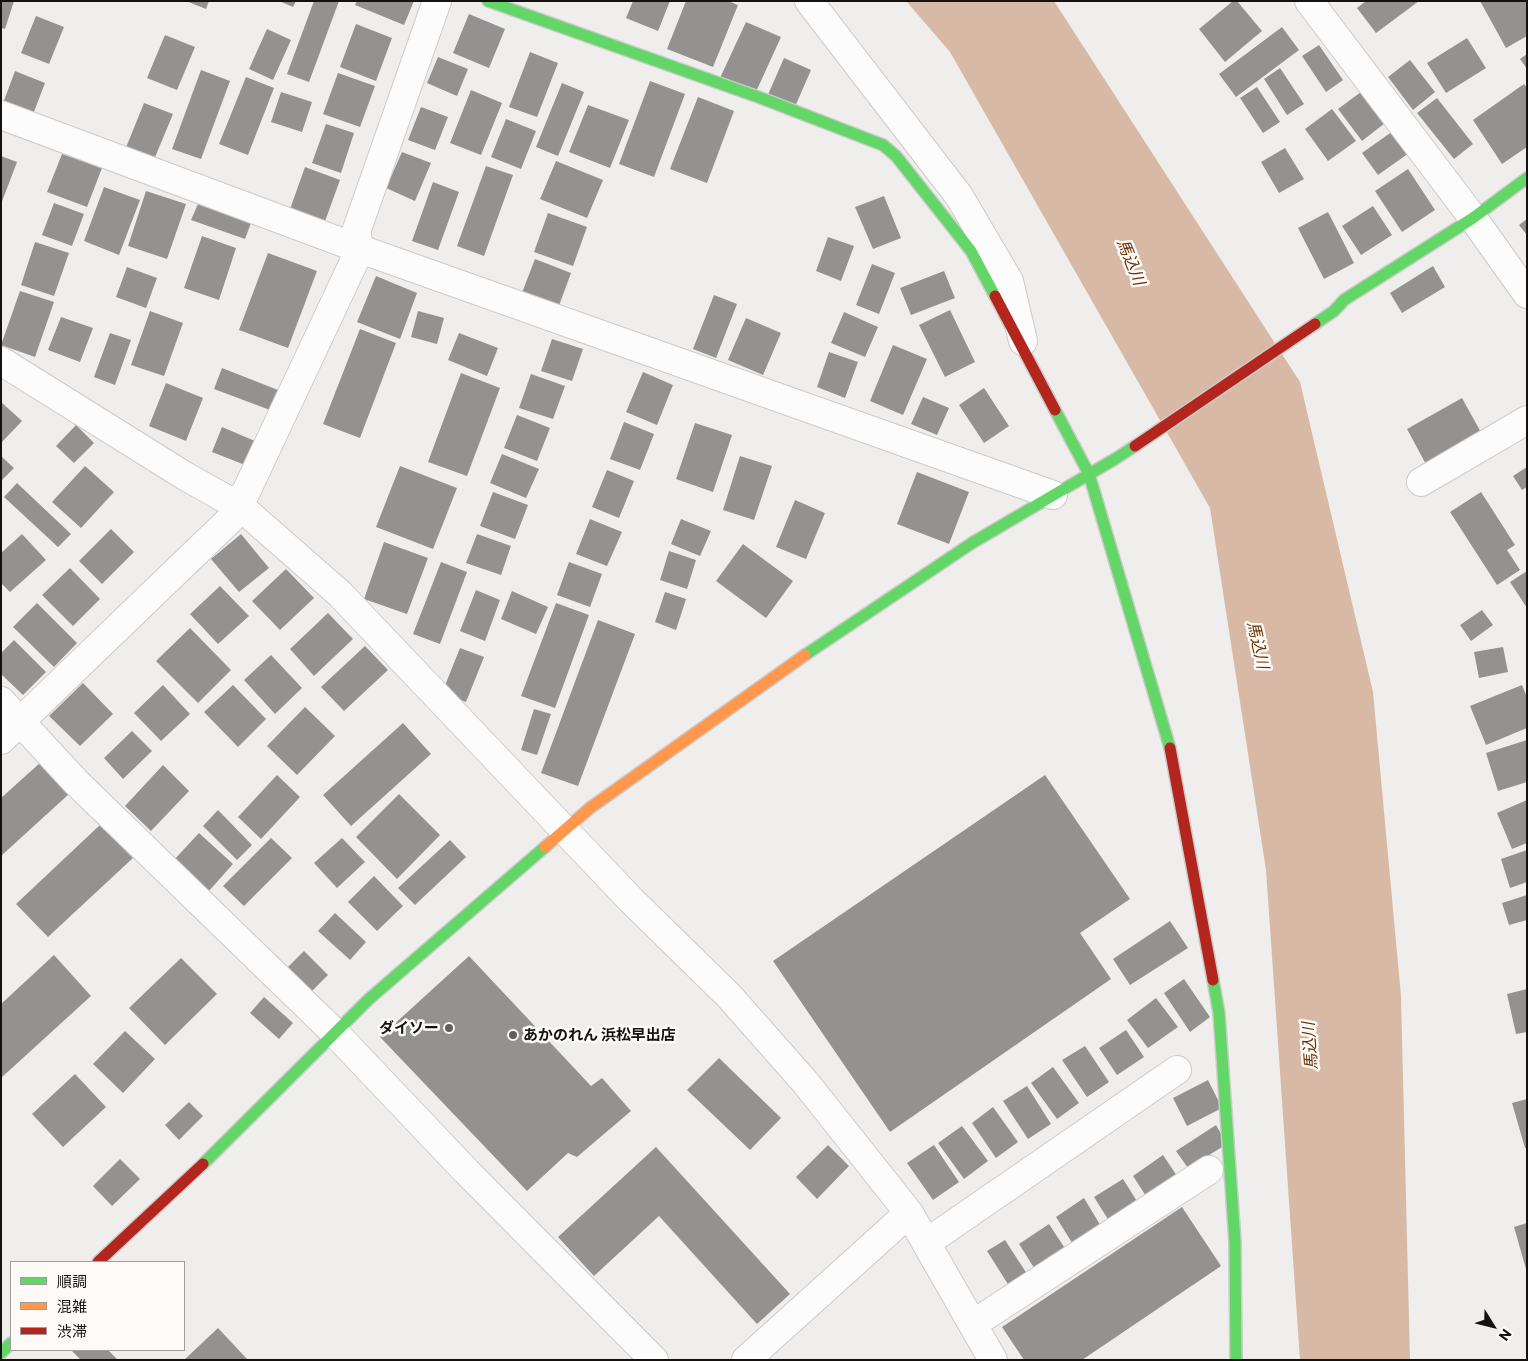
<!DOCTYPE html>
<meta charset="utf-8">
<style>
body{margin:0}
#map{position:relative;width:1528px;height:1361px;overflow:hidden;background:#f0eeec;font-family:Commissioner,"Noto Sans JP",sans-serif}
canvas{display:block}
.frame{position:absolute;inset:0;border:2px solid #131211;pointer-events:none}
.legend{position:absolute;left:10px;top:1261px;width:175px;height:90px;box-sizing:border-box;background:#fefaf8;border:1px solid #a09d9c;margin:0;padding:6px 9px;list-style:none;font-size:15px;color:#131211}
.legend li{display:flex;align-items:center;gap:10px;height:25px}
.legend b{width:25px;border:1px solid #a09d9c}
.north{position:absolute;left:1468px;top:1301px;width:50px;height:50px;-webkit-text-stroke:4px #fefaf8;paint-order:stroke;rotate:126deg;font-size:14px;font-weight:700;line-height:20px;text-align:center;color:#131211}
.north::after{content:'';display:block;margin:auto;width:18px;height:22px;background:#131211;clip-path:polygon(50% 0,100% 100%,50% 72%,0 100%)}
</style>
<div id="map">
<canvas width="1528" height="1361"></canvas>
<div class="frame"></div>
<ul class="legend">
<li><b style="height:6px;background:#63d668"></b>順調</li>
<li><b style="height:6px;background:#ff974d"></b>混雑</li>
<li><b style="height:6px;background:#b3261e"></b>渋滞</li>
</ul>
<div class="north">N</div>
</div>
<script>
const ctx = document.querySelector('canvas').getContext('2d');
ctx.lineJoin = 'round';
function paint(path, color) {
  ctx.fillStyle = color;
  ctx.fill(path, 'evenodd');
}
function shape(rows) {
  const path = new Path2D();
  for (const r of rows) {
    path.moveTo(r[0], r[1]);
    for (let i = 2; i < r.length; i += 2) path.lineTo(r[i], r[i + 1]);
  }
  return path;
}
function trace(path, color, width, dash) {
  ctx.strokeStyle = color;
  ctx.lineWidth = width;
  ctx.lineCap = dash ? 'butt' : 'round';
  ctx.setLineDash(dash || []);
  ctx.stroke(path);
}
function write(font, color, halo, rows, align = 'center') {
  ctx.font = font + ' Commissioner,"Noto Sans JP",sans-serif';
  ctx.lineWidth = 5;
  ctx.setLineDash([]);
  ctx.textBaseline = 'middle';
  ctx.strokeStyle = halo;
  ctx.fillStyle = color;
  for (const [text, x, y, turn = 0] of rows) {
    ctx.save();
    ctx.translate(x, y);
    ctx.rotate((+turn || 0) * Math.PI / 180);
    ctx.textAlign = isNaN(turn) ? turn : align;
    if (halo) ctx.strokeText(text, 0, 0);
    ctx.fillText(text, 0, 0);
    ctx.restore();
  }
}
paint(shape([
 [906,1,1054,1,1300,382,1373,692,1401,996,1410,1360,1300,1360,1266,870,1210,508,950,52]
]), '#d8b9a6');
paint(shape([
 [1,1,14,1,5,29,1,28],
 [186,1,209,1,206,9],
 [279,1,296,1,293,7],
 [314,1,339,1,309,82,287,74],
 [357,1,414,1,404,25,355,5],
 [633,1,670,1,658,31,626,18],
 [686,1,728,1,738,5,713,67,667,49],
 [1233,1,1237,1,1262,31,1225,62,1199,29],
 [1366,1,1419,1,1376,33,1357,8],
 [1480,1,1527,1,1527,36,1506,48],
 [469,14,505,29,489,68,453,53],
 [36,16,64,27,49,64,21,53],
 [746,22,781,37,755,94,720,78],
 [356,24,392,38,376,81,340,67],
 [1282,27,1299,50,1236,97,1219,74],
 [267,29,291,40,273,80,249,69],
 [165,35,195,47,177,90,147,78],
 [1467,38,1486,68,1446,93,1427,63],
 [1319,45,1343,80,1326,92,1302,56],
 [530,52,558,63,537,117,509,107],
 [1527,54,1527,69,1520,59],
 [438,57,468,69,457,96,427,83],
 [784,58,811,70,794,109,767,97],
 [1410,60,1435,92,1413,110,1388,77],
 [1280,68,1304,104,1287,115,1264,79],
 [201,70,230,81,201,159,172,149],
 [15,71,45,83,32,117,2,106],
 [338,73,375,86,360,127,323,114],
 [246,77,274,88,248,155,219,144],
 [650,81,685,94,654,177,619,164],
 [562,83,584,92,558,156,536,147],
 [1524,84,1527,88,1527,147,1502,164,1473,120],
 [1257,87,1280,122,1263,133,1240,98],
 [1365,89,1389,120,1362,141,1338,109],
 [471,90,502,103,481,155,450,143],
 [281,92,312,102,302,132,271,122],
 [698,97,734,111,707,183,670,169],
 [1437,98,1473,144,1454,159,1417,113],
 [144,103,173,114,153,162,125,150],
 [588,105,629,120,610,168,569,152],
 [421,107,448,117,435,150,408,140],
 [1332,109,1356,141,1328,161,1305,129],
 [506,119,536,131,521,169,491,157],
 [326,124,354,133,341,173,312,163],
 [1393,131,1409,153,1378,175,1362,153],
 [1285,148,1304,179,1279,193,1261,162],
 [402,152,431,163,415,201,386,188],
 [62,154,102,168,87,207,47,192],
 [1,156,17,162,1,204],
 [556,161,603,180,587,218,540,199],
 [486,166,513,175,484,256,457,246],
 [305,167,340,180,324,224,289,212],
 [1408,169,1435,210,1402,232,1375,191],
 [433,182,459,192,438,250,412,241],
 [104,187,140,200,119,255,84,241],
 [146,191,186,204,167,259,128,246],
 [884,196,901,238,873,249,855,207],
 [54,203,84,214,72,246,42,235],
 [198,204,251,223,245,239,191,220],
 [1373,206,1392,235,1361,255,1342,226],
 [1328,212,1354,263,1324,279,1298,228],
 [548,213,587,227,573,266,534,252],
 [1527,219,1527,235,1519,225],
 [202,236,236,248,219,300,184,288],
 [828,237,854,246,841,281,816,271],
 [35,242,69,253,54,296,21,285],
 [268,253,317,271,288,348,239,330],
 [535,259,571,273,557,311,520,298],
 [872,264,895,273,879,314,856,305],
 [1433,266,1445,287,1402,313,1390,293],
 [127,267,157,278,146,308,116,297],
 [944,271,955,298,911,315,900,288],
 [376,276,417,293,400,339,357,322],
 [20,291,54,302,35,357,1,345],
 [714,295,737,304,716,358,693,349],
 [950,310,975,362,945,377,919,325],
 [150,311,183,323,164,376,131,365],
 [418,311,444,318,437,344,411,337],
 [844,312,878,327,865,357,831,343],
 [61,317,93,328,80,362,48,350],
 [746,318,781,333,763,375,728,360],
 [360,329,396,343,360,438,323,424],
 [110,333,131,340,115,385,94,377],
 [459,333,498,348,487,376,448,360],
 [552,339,583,349,572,381,541,371],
 [893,345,927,359,903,415,870,401],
 [829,352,858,362,845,398,817,387],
 [222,368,278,390,270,410,214,389],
 [643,372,673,385,657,425,626,412],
 [461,373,500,388,467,476,428,462],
 [531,374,565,386,553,419,519,408],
 [166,383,203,398,186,441,149,426],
 [984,388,1009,426,984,443,959,405],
 [923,397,949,408,937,435,911,424],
 [1462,398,1483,436,1428,468,1407,429],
 [1,402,22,421,1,443],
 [517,415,550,428,537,461,504,448],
 [624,422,654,434,640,470,610,459],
 [695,423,732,435,713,492,676,479],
 [76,425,94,443,74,463,56,446],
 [222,427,255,441,245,465,212,452],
 [502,454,539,469,526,498,490,483],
 [1,456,14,468,1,481],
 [740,456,772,466,754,520,723,510],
 [85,466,114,492,81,528,52,502],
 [400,466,457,488,433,549,376,527],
 [1527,467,1527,487,1522,490,1513,476],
 [607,470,634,481,619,518,592,507],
 [917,472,969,492,949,544,897,524],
 [17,483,71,534,58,547,4,497],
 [493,492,528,505,515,539,480,526],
 [1481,492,1515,545,1507,550,1520,570,1497,585,1450,512],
 [795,500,825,513,806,559,776,547],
 [590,519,622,532,607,566,576,554],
 [681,519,711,531,700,556,671,544],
 [111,529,134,552,102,584,79,561],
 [22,534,46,560,10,592,1,583,1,553],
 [241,534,269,568,239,592,211,559],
 [477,534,511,546,501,575,466,563],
 [384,542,428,558,407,614,364,599],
 [743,544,793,581,766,618,716,581],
 [669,551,696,560,687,589,660,580],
 [441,562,467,572,440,644,413,634],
 [569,562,602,574,590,607,557,595],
 [70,568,100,599,73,626,42,595],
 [286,569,314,598,280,630,252,601],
 [1527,571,1527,608,1510,582],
 [220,586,249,616,218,644,190,614],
 [476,590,500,600,485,641,460,631],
 [512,591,548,607,536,634,501,619],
 [665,592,686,599,676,630,655,622],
 [37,603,77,643,54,667,13,627],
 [556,603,589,615,555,708,521,696],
 [1482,610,1493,625,1471,641,1460,625],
 [328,613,353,639,314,676,290,649],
 [598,620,635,634,578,786,541,773],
 [190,628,231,670,198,703,156,661],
 [14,640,46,672,23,695,1,674,1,653],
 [365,646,388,670,344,711,321,687],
 [1503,647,1508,672,1479,678,1474,652],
 [460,648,484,657,466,702,442,693],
 [271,655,302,688,275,714,244,680],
 [83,683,113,714,80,746,49,716],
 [163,685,190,714,161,741,134,713],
 [233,685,266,719,238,747,204,712],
 [1522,685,1527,697,1527,728,1486,745,1470,706],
 [305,707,335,736,297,775,267,746],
 [534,709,551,714,537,755,521,750],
 [403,723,431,754,351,826,323,795],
 [132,731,152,751,123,779,104,758],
 [1527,740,1527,782,1498,791,1486,753],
 [41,762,69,794,1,856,1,798],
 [163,765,189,791,151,831,125,806],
 [277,775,300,797,261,839,238,817],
 [1045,775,1130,899,1080,933,1111,979,890,1132,773,961],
 [399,794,440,835,397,879,356,837],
 [1527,800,1527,843,1512,849,1497,813],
 [218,810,252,845,237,860,203,826],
 [101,824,133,858,48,937,16,904],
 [199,833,233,864,208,892,173,861],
 [271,838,292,858,244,906,223,886],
 [342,838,365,862,337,888,314,863],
 [450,840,466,857,415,905,398,888],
 [1527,850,1527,882,1510,888,1501,859],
 [374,876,403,906,377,931,348,902],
 [1527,895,1527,920,1509,925,1502,903],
 [335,913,366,942,350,960,318,931],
 [1170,921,1188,948,1130,985,1113,959],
 [304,951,328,975,307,996,283,972],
 [54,955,91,996,1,1078,1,1004],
 [469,956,591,1086,602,1078,631,1111,577,1157,568,1153,527,1191,380,1037],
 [181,958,217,994,165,1045,129,1008],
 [1184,979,1210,1017,1190,1032,1164,993],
 [1527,989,1527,1032,1516,1034,1507,994],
 [264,997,293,1023,279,1039,250,1013],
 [1156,998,1178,1027,1148,1048,1127,1020],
 [1126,1030,1144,1057,1117,1075,1099,1048],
 [125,1031,155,1059,123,1093,93,1064],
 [1085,1046,1109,1082,1087,1097,1062,1060],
 [719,1058,781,1118,750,1150,687,1090],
 [1053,1067,1079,1103,1057,1119,1031,1083],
 [75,1074,106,1107,63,1147,32,1114],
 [1208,1080,1222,1108,1187,1126,1173,1098],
 [1027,1086,1051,1124,1028,1139,1003,1101],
 [1527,1099,1527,1148,1525,1148,1512,1103],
 [189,1102,203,1116,179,1140,165,1125],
 [993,1107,1018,1142,996,1158,972,1123],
 [1216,1125,1227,1144,1188,1168,1176,1151],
 [962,1126,988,1161,964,1179,938,1143],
 [828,1145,849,1166,817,1199,796,1177],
 [934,1145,959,1182,933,1200,907,1163],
 [656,1147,790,1294,757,1324,659,1216,594,1276,558,1237],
 [1163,1155,1179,1179,1148,1199,1133,1176],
 [120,1159,140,1179,112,1206,93,1186],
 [1123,1179,1140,1206,1111,1224,1094,1197],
 [1084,1198,1102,1228,1074,1246,1056,1217],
 [1182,1207,1221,1266,1082,1360,1024,1360,1002,1327],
 [1527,1223,1527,1269,1526,1269,1514,1227],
 [1049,1224,1068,1253,1038,1274,1019,1244],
 [1005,1240,1029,1277,1011,1289,987,1251],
 [218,1328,248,1360,184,1360],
 [71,1350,108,1350,118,1360,81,1360]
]), '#939291');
const street = shape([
 [809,1,959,196,1009,281,1023,341],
 [1309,1,1473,218,1527,294],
 [1,115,360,249,1053,495],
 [1,361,185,476,242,508,340,594,631,900,729,996,805,1082,909,1213,993,1360],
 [1421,482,1527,420],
 [233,503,245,494,360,249,356,232,437,1],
 [1,701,77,783,335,1033,466,1171,654,1360],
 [1,740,242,508],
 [926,1243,1177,1070],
 [973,1324,1209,1170],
 [746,1360,909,1213]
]);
const fast = shape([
 [488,1,761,98,883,145,896,156,971,251,995,296],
 [1315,324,1334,311,1344,300,1473,218,1527,178],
 [1055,410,1089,474,1170,748],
 [805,655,972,543,1115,459,1135,446],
 [1213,980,1219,1013,1235,1242,1236,1360],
 [203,1164,369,999,545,847],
 [1,1353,11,1343]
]);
const slow = shape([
 [545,847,590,808,805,655]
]);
const jam = shape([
 [995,296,1055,410],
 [1135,446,1315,324],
 [1170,748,1213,980],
 [98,1262,203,1164]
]);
trace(street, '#cccbc9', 30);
trace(fast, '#cccbc9', 14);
trace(slow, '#cccbc9', 14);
trace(jam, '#cccbc9', 14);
trace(street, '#fdfcfc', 28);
trace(fast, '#63d668', 11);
trace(slow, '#ff974d', 11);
trace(jam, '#b3261e', 11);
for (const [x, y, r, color] of [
 [449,1028,5,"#605f5e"],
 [513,1035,5,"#605f5e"]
]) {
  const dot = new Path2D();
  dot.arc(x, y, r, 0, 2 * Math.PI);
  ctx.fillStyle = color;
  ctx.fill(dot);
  trace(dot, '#fefaf8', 2);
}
write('bold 15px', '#131211', '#fefaf8', [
 ["ダイソー",439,1028],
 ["あかのれん 浜松早出店",523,1035,"left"]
], 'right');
write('italic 16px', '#673204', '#fefaf8', [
 ["馬込川",1131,262,68],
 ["馬込川",1258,645,77],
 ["馬込川",1310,1046,-94]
]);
</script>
